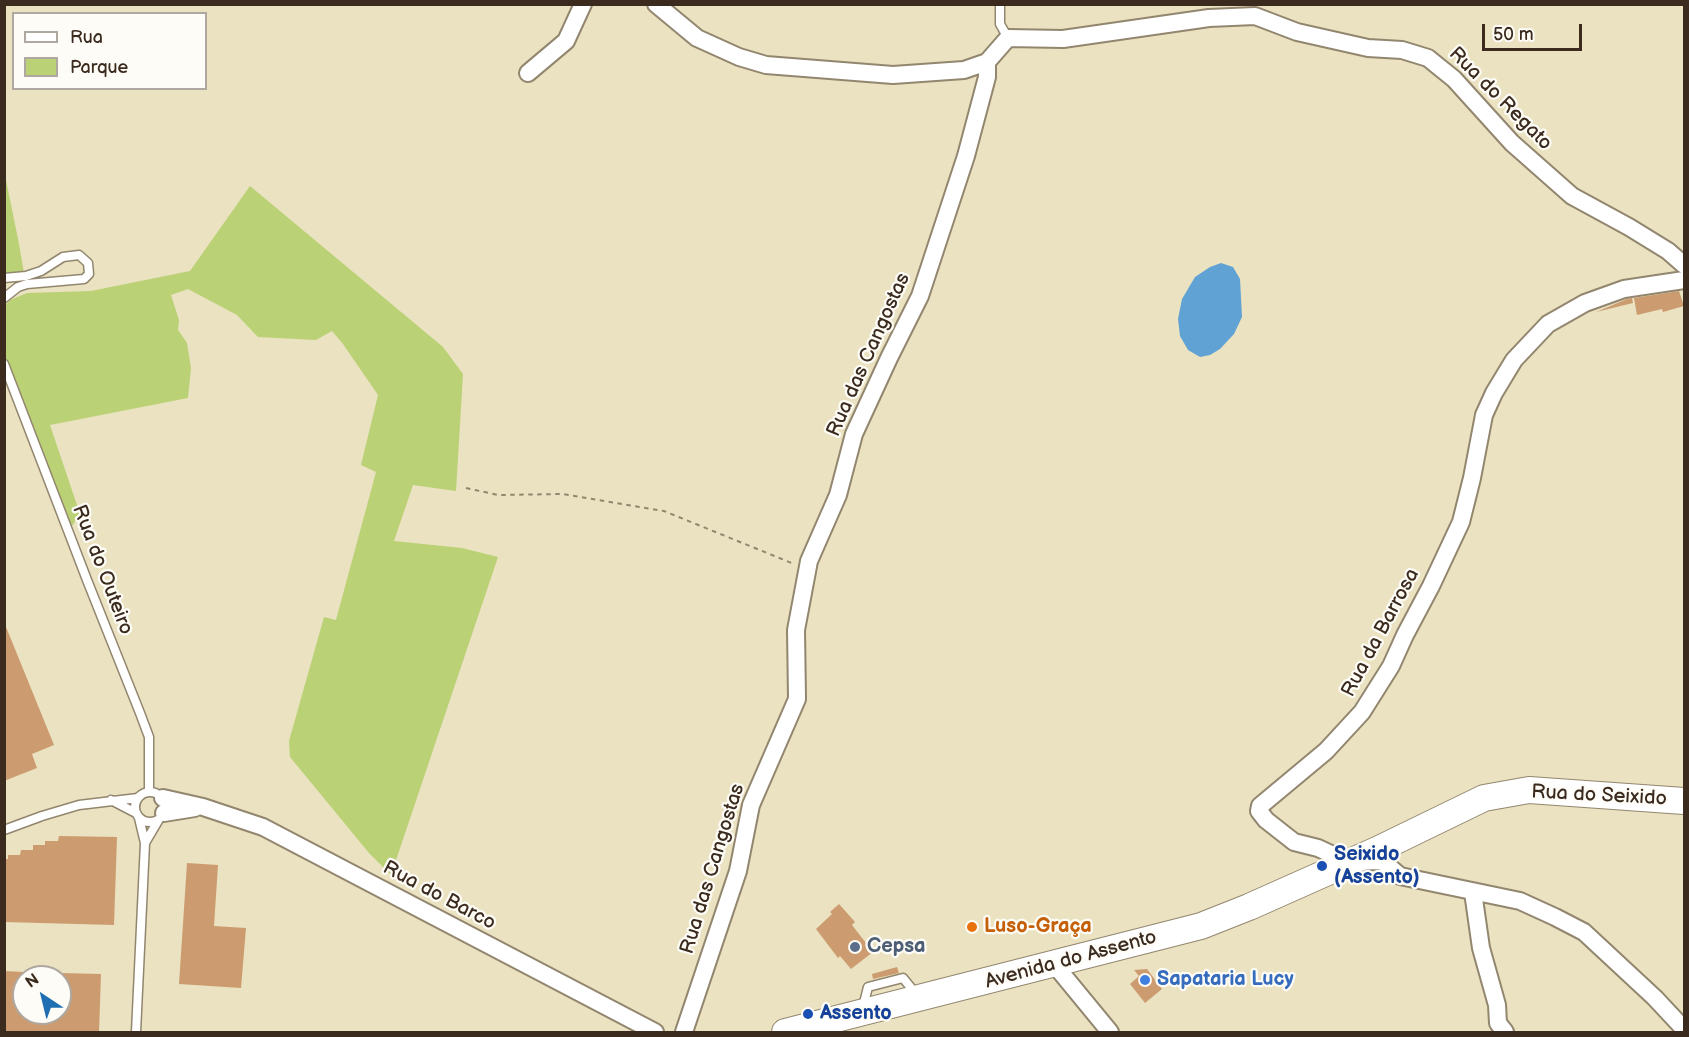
<!DOCTYPE html>
<meta charset="utf-8">
<style>
body{margin:0}
#map{position:relative;width:1689px;height:1037px;overflow:hidden;background:#eae2c0;font-family:"Balsamiq Sans",sans-serif}
canvas{display:block}
.frame{position:absolute;inset:0;border:6px solid #3b2a1e;pointer-events:none}
.legend{position:absolute;left:12px;top:12px;width:195px;height:78px;box-sizing:border-box;background:#fdfcf7;border:2px solid #afa8a0;margin:0;padding:8px 10px;list-style:none;font-size:18px;color:#3b2a1e}
.legend li{display:flex;align-items:center;gap:12px;height:30px}
.legend b{width:30px;border:2px solid #afa8a0}
.north{position:absolute;left:12px;top:965px;width:60px;height:60px;box-sizing:border-box;background:#fdfcf7;border:2px solid #afa8a0;border-radius:50%;rotate:325deg;font-size:16px;font-weight:700;line-height:24px;text-align:center;color:#3b2a1e}
.north::after{content:'';display:block;margin:auto;width:21px;height:27px;background:#1f6fb2;clip-path:polygon(50% 0,100% 100%,50% 72%,0 100%)}
.scale{position:absolute;left:1482px;top:24px;width:100px;height:27px;box-sizing:border-box;border:3px solid #3b2a1e;border-top:0;padding-left:8px;font-size:18px;line-height:21px;white-space:nowrap;color:#3b2a1e;-webkit-text-stroke:4px #fdfcf7;paint-order:stroke}
</style>
<div id="map">
<canvas width="1689" height="1037"></canvas>
<div class="frame"></div>
<ul class="legend">
<li><b style="height:8px;background:#fff"></b>Rua</li>
<li><b style="height:16px;background:#bad175"></b>Parque</li>
</ul>
<div class="north">N</div>
<div class="scale">50 m</div>
</div>
<script>
const ctx = document.querySelector('canvas').getContext('2d');
ctx.lineJoin = 'round';
function paint(path, color) {
  ctx.fillStyle = color;
  ctx.fill(path, 'evenodd');
}
function shape(rows) {
  const path = new Path2D();
  for (const r of rows) {
    if (r.length === 3) {
      path.moveTo(r[0] + r[2], r[1]);
      path.arc(r[0], r[1], r[2], 0, 2 * Math.PI);
      continue;
    }
    path.moveTo(r[0], r[1]);
    for (let i = 2; i < r.length; i += 2) path.lineTo(r[i], r[i + 1]);
  }
  return path;
}
function trace(path, color, width, dash) {
  ctx.strokeStyle = color;
  ctx.lineWidth = width;
  ctx.lineCap = dash ? 'butt' : 'round';
  ctx.setLineDash(dash || []);
  ctx.stroke(path);
}
function write(font, color, halo, rows, align = 'center') {
  ctx.font = font + ' "Balsamiq Sans",sans-serif';
  ctx.lineWidth = 4.5;
  ctx.setLineDash([]);
  ctx.textBaseline = 'middle';
  ctx.strokeStyle = halo;
  ctx.fillStyle = color;
  for (const [text, x, y, turn = 0] of rows) {
    ctx.save();
    ctx.translate(x, y);
    ctx.rotate((+turn || 0) * Math.PI / 180);
    ctx.textAlign = isNaN(turn) ? turn : align;
    if (halo) ctx.strokeText(text, 0, 0);
    ctx.fillText(text, 0, 0);
    ctx.restore();
  }
}
paint(shape([
 [4,170,19,244,24,273,5,273],
 [250,186,443,347,463,374,456,491,413,485,394,541,462,548,498,557,391,875,369,853,290,757,289,741,324,617,336,620,376,472,361,465,378,395,343,344,332,331,316,340,258,337,237,315,188,289,171,295,179,320,178,330,187,343,191,368,188,398,50,425,80,514,70,529,5,357,5,305,10,300,27,293,91,291,190,271]
]), '#bad175');
paint(shape([
 [1221,263,1233,267,1240,279,1242,317,1234,334,1220,349,1210,355,1200,357,1188,350,1180,336,1178,319,1182,299,1195,277,1210,267]
]), '#61a2d4');
paint(shape([
 [1679,291,1684,306,1663,312,1662,309,1637,315,1634,298],
 [1632,298,1633,303,1596,312,1627,299],
 [4,622,54,745,32,754,37,768,4,781],
 [59,836,117,837,114,925,4,922,4,859,8,859,8,855,20,855,21,850,33,850,33,845,45,845,45,841,58,841],
 [187,863,218,865,214,926,246,928,241,988,179,984],
 [839,904,855,922,852,925,873,952,851,969,840,956,838,958,816,929,832,914,830,912],
 [897,967,899,973,873,979,872,974],
 [1147,969,1162,989,1145,1003,1130,984,1139,976,1134,970],
 [4,971,24,972,24,1013,60,1013,60,973,101,974,99,1032,4,1032]
]), '#cc9c70');
const lane = shape([
 [1000,4,1000,24,1008,38],
 [4,278,26,276,41,271,63,257,79,255,88,263,89,274,84,279,27,284,18,287,4,298],
 [4,364,87,580,140,713,149,737,149,792],
 [150,807,15],
 [111,800,136,813],
 [4,830,42,816,79,805,138,798],
 [145,843,158,821],
 [863,1007,868,987,903,978,916,994],
 [136,1032,145,843,139,818]
]);
const street = shape([
 [656,4,697,38,739,57,766,65,893,75,964,70,987,62,1008,38,1063,39,1209,18,1255,16,1297,32,1368,48,1402,50,1428,58,1454,79,1512,143,1572,196,1629,227,1668,251,1684,265],
 [528,73,566,41,583,4],
 [1684,280,1624,289,1585,303,1548,324,1514,360,1494,393,1484,415,1472,478,1461,522,1431,586,1405,635,1391,666,1362,712,1326,751,1260,806,1259,811,1266,820,1294,842,1318,848,1348,862,1382,861,1400,876,1520,901,1555,917,1584,932,1655,998,1684,1029],
 [163,798,203,807,263,827,655,1032],
 [164,813,195,808],
 [1473,892,1481,948,1497,1005,1498,1023,1505,1032],
 [1054,964,1110,1032],
 [684,1032,738,871,751,805,797,699,796,630,809,561,838,495,854,434,889,358,920,296,966,156,987,77,987,62]
]);
const primary = shape([
 [785,1032,1201,926,1249,907,1377,850,1484,798,1529,790,1684,801]
]);
trace(lane, '#92866f', 11);
trace(street, '#92866f', 20);
trace(primary, '#92866f', 28);
trace(shape([
 [466,488,498,495,563,494,664,511,794,564]
]), '#92866f', 2, [4.5, 4.5]);
trace(lane, '#fff', 8);
trace(street, '#fff', 16);
trace(primary, '#fff', 26);
for (const [x, y, r, color] of [
 [1322,866,6,"#1a4fb4"],
 [972,927,6,"#e8710a"],
 [855,947,6,"#5c6f8a"],
 [1145,980,6,"#3f7fe0"],
 [808,1014,6,"#1a4fb4"]
]) {
  const dot = new Path2D();
  dot.arc(x, y, r, 0, 2 * Math.PI);
  ctx.fillStyle = color;
  ctx.fill(dot);
  trace(dot, '#fdfcf7', 2);
}
write('20px', '#3b2a1e', '#fdfcf7', [
 ["Rua do Regato",1500,99,45],
 ["Rua das Cangostas",869,355,-66],
 ["Rua do Outeiro",102,570,69],
 ["Rua da Barrosa",1381,633,-62],
 ["Rua do Seixido",1599,796,3],
 ["Rua das Cangostas",713,869,-73],
 ["Rua do Barco",439,896,28],
 ["Avenida do Assento",1071,960,-15]
]);
write('bold 20px', '#164399', '#fdfcf7', [
 ["Seixido",1334,855],
 ["(Assento)",1334,878],
 ["Assento",820,1014]
], 'left');
write('bold 20px', '#c56008', '#fdfcf7', [
 ["Luso-Graça",984,927]
], 'left');
write('bold 20px', '#4e5e75', '#fdfcf7', [
 ["Cepsa",867,947]
], 'left');
write('bold 20px', '#366cbe', '#fdfcf7', [
 ["Sapataria Lucy",1157,980]
], 'left');
</script>
